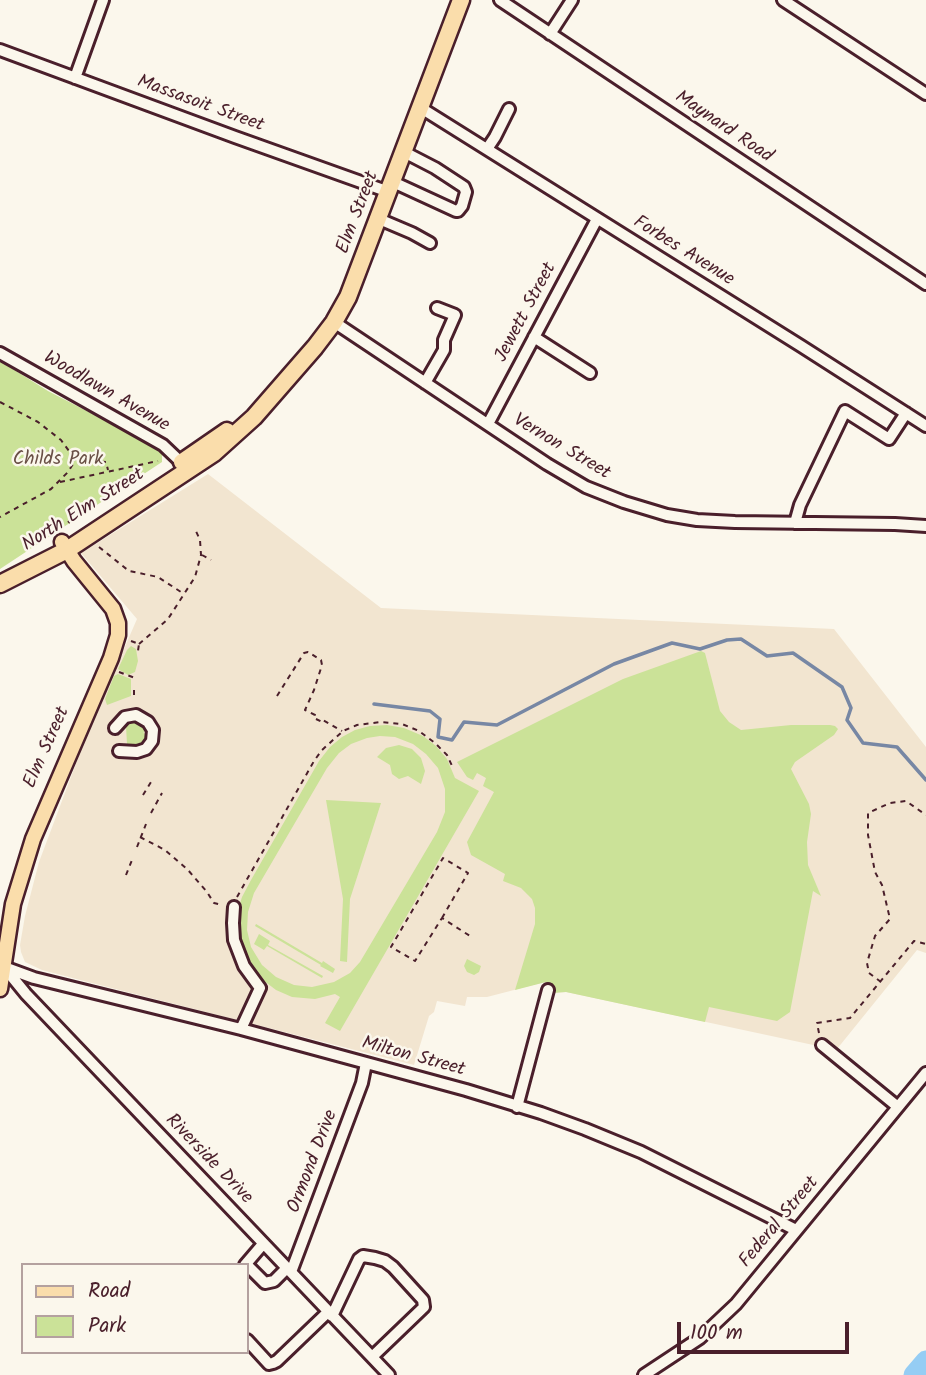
<!DOCTYPE html>
<style>
body{margin:0}
#map{position:relative;width:926px;height:1375px;overflow:hidden;background:#fbf7ec;font-family:Kalam,sans-serif}
canvas{display:block}
.legend{position:absolute;left:21px;top:1263px;width:228px;height:91px;box-sizing:border-box;background:#fbf7ec;border:2px solid #b4a19f;margin:0;padding:9px 12px;list-style:none;font-size:21px;color:#4a1f2b}
.legend li{display:flex;align-items:center;gap:14px;height:35px}
.legend b{width:35px;border:2px solid #b4a19f}
.scale{position:absolute;left:677px;top:1322px;width:172px;height:32px;box-sizing:border-box;border:4px solid #4a1f2b;border-top:0;padding-left:9px;font-size:21px;line-height:24px;white-space:nowrap;color:#4a1f2b;-webkit-text-stroke:5px #fbf7ec;paint-order:stroke}
</style>
<div id="map">
<canvas width="926" height="1375"></canvas>
<ul class="legend">
<li><b style="height:9px;background:#faddab"></b>Road</li>
<li><b style="height:19px;background:#cbe298"></b>Park</li>
</ul>
<div class="scale">100 m</div>
</div>
<script>
const ctx = document.querySelector('canvas').getContext('2d');
ctx.lineJoin = 'round';
function paint(path, color) {
  ctx.fillStyle = color;
  ctx.fill(path, 'evenodd');
}
function shape(rows) {
  const path = new Path2D();
  for (const r of rows) {
    path.moveTo(r[0], r[1]);
    for (let i = 2; i < r.length; i += 2) path.lineTo(r[i], r[i + 1]);
  }
  return path;
}
function trace(path, color, width, dash) {
  ctx.strokeStyle = color;
  ctx.lineWidth = width;
  ctx.lineCap = dash ? 'butt' : 'round';
  ctx.setLineDash(dash || []);
  ctx.stroke(path);
}
function write(font, color, halo, rows, align = 'center') {
  ctx.font = font + ' Kalam,sans-serif';
  ctx.lineWidth = 5;
  ctx.setLineDash([]);
  ctx.textBaseline = 'middle';
  ctx.strokeStyle = halo;
  ctx.fillStyle = color;
  for (const [text, x, y, turn = 0] of rows) {
    ctx.save();
    ctx.translate(x, y);
    ctx.rotate((+turn || 0) * Math.PI / 180);
    ctx.textAlign = isNaN(turn) ? turn : align;
    if (halo) ctx.strokeText(text, 0, 0);
    ctx.fillText(text, 0, 0);
    ctx.restore();
  }
}
paint(shape([
 [208,474,381,608,834,629,926,747,926,953,917,950,837,1049,893,1096,887,1103,818,1046,566,992,552,993,515,1096,545,982,487,997,467,997,465,1006,437,1001,434,1012,429,1016,414,1065,88,982,42,970,25,962,21,952,20,945,25,916,39,862,89,729,137,619,81,553]
]), '#f2e5d0');
paint(shape([
 [0,361,48,391,112,424,154,447,162,453,162,462,0,569],
 [131,646,136,649,138,661,135,672,128,675,118,669,127,650],
 [701,651,705,653,720,711,729,722,741,730,791,725,830,725,835,726,838,729,834,735,795,762,791,769,809,804,811,814,807,842,808,865,821,896,813,891,790,1012,777,1021,709,1007,705,1022,566,992,552,993,546,982,515,990,535,924,535,908,532,899,521,888,503,881,505,874,471,855,467,842,494,792,483,786,486,778,477,773,473,780,467,777,457,762,623,679],
 [118,674,131,679,131,696,107,705,105,699,114,676],
 [136,722,143,725,147,730,143,733,147,734,143,744,135,746,127,744,126,726,129,723],
 [387,725,404,728,423,736,436,746,447,759,455,778,479,791,340,1031,325,1023,340,997,335,994,315,999,292,997,276,990,259,977,247,962,239,945,237,913,242,897,251,880,319,761,330,747,342,737,355,730,370,726],
 [380,736,395,737,413,744,426,754,438,768,445,789,445,812,437,832,360,962,350,973,334,982,312,987,294,985,276,977,262,965,251,947,247,930,248,912,254,893,327,768,339,753,351,744,367,738],
 [399,745,412,749,421,758,425,771,421,784,408,776,399,779,392,774,390,765,377,757,386,748],
 [326,800,381,803,350,899,347,962,340,961,343,899],
 [256,924,322,963,323,961,335,969,333,973,320,966,321,965,255,926],
 [259,934,270,941,268,945,323,976,322,978,267,946,264,950,254,944],
 [467,959,481,966,479,972,474,975,467,972,464,966]
]), '#cbe298');
trace(shape([
 [374,704,430,711,440,719,438,737,452,740,464,722,497,725,614,664,672,643,700,649,727,640,741,639,767,656,793,653,842,687,851,708,847,720,863,743,897,747,926,780]
]), '#7787a4', 3.5);
trace(shape([
 [914,1375,926,1361]
]), '#95cdf4', 21);
const minor = shape([
 [500,0,926,284],
 [783,0,926,94],
 [550,34,572,0],
 [0,50,235,137,389,192],
 [75,78,103,0],
 [421,108,801,346,926,426],
 [487,149,495,137,509,109],
 [393,182,456,211,458,211,462,206,466,192,464,187,435,168,404,152],
 [379,219,412,233,430,243],
 [334,322,547,464,586,487,624,502,667,515,697,520,735,522,895,524,926,526],
 [534,337,590,373],
 [0,353,163,445,184,465],
 [425,383,444,350,444,340,455,315,437,308],
 [488,424,597,219],
 [795,523,800,505,845,411,889,439,906,413],
 [115,728,125,717,136,715,148,722,153,730,152,741,146,749,137,752,119,751],
 [234,907,233,923,234,940,244,966,260,988,241,1029],
 [4,967,34,978,241,1029,466,1090,541,1113,585,1129,641,1152,796,1230],
 [4,967,26,994,389,1375],
 [822,1045,898,1107],
 [517,1107,548,990],
 [245,1265,263,1244],
 [247,1265,265,1283,274,1281,287,1268],
 [291,1272,362,1083,366,1063],
 [332,1316,359,1259,363,1256,375,1258,385,1261,393,1267,423,1300,424,1307,372,1357],
 [247,1340,269,1364,273,1363,277,1361,328,1312],
 [644,1375,700,1338,736,1304,926,1073]
]);
const major = shape([
 [0,989,13,904,33,839,111,658,118,635,118,623,113,609,74,561,62,542]
]);
const highway = shape([
 [182,462,227,431],
 [0,584,67,550,214,453,254,417,315,347,334,322,348,297,461,0]
]);
trace(minor, '#4a1f2b', 16);
trace(major, '#4a1f2b', 19);
trace(highway, '#4a1f2b', 21);
trace(shape([
 [0,402,38,422,61,440,69,451,73,464,68,472,51,489,0,517],
 [71,459,106,462,108,470],
 [60,482,158,461],
 [68,521,70,523],
 [99,547,129,571,158,577,184,594],
 [202,555,211,560],
 [131,641,139,644,138,651],
 [139,644,168,619,195,577,201,555,200,540,195,529],
 [119,672,135,678],
 [134,690,134,698],
 [277,696,304,653,308,652,321,660,322,665,314,690,305,710,315,715,314,718,322,722,323,720,342,731],
 [143,795,151,782],
 [151,813,162,793],
 [140,837,165,850,188,870,207,892,214,903,222,905],
 [137,847,146,824],
 [126,875,132,860],
 [237,897,314,761,322,750,343,731,357,725,381,722,402,724,419,731,435,743,447,755,453,768],
 [442,918,468,873,443,858,391,947,415,961,442,918,470,936],
 [881,982,869,973,867,963,875,936,890,919,882,885,875,872,868,835,868,813,890,803,906,801,926,815],
 [819,1033,817,1023,850,1018,914,941,926,944]
]), '#4a1f2b', 2, [5, 5]);
trace(minor, '#fbf7ec', 10);
trace(major, '#faddab', 14);
trace(highway, '#faddab', 16);
write('19px', '#4a1f2b', '#fbf7ec', [
 ["Massasoit Street",200,105,20],
 ["Maynard Road",723,128,34],
 ["Elm Street",359,213,-69],
 ["Forbes Avenue",683,252,32],
 ["Jewett Street",527,313,-62],
 ["Woodlawn Avenue",106,393,30],
 ["Vernon Street",561,448,31],
 ["North Elm Street",84,511,-32],
 ["Elm Street",48,748,-66],
 ["Milton Street",413,1058,15],
 ["Riverside Drive",208,1160,46],
 ["Ormond Drive",314,1162,-69],
 ["Federal Street",780,1223,-50]
]);
write('19px', '#6a5046', '#fbf7ec', [
 ["Childs Park",58,461]
]);
</script>
